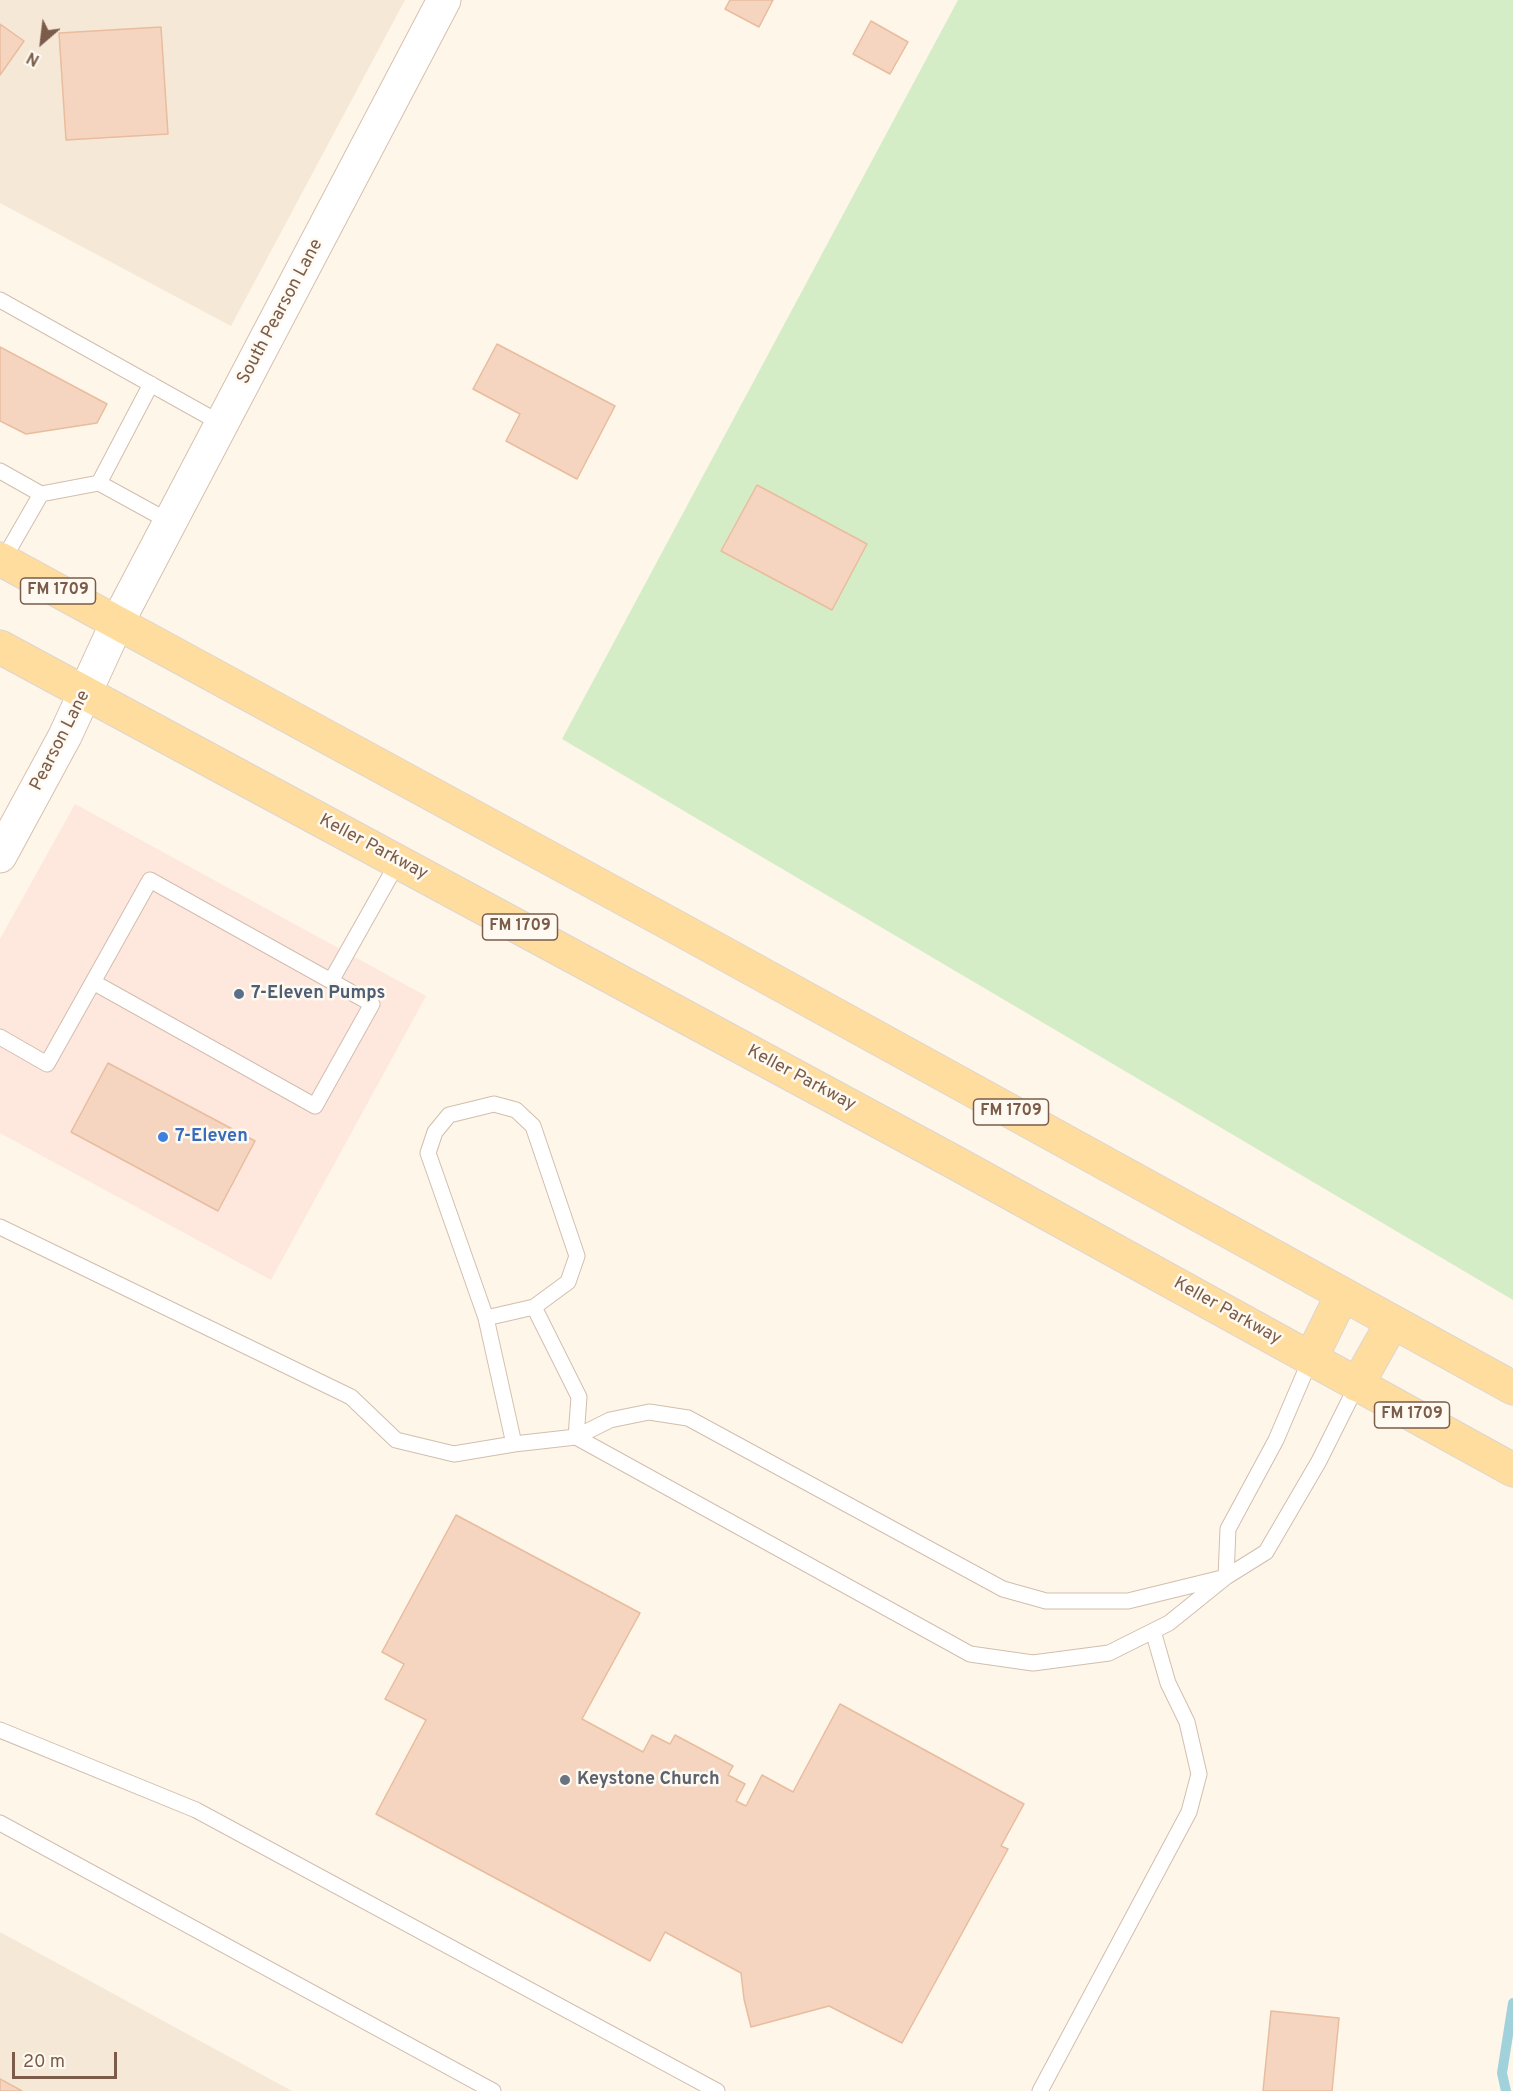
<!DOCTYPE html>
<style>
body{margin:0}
#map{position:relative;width:1513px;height:2091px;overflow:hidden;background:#fef6e9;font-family:Overpass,sans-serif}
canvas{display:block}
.north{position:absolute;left:12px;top:12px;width:60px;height:60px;-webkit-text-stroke:4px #fffaf1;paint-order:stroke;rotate:208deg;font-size:16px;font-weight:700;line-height:24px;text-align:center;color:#7b5c4a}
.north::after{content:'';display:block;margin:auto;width:21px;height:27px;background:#7b5c4a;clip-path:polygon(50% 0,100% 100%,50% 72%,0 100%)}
.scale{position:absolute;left:12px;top:2052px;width:105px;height:27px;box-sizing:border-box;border:3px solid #7b5c4a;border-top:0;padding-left:8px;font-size:18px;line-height:21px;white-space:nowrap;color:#7b5c4a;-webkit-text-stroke:4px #fffaf1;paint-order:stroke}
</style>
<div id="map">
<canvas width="1513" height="2091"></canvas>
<div class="north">N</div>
<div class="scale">20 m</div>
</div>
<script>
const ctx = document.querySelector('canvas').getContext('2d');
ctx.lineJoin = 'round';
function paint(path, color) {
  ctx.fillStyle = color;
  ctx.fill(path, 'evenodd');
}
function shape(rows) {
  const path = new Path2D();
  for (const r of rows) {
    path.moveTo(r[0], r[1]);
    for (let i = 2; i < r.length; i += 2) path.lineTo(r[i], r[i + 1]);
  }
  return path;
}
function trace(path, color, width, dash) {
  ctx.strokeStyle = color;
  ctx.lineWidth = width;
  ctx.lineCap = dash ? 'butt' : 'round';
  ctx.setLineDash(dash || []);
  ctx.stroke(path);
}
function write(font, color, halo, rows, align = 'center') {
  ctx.font = font + ' Overpass,sans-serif';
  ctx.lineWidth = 5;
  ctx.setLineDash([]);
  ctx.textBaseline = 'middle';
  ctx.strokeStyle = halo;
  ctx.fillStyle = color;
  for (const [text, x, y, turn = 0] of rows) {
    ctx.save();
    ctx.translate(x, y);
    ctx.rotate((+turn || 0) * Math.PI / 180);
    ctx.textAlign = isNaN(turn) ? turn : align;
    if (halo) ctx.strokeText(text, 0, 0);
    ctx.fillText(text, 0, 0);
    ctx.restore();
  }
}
paint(shape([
 [0,0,405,0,231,326,0,203],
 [0,1932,292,2091,0,2091]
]), '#f6e8d7');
paint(shape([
 [75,804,426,996,271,1280,0,1133,0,939]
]), '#fee7dd');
paint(shape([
 [958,0,1513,0,1513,1300,562,739]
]), '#d5edc6');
trace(shape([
 [1506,2091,1502,2073,1513,2003]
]), '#a1d2dc', 10);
const building = shape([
 [730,0,773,0,759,27,725,9,730,0],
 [871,21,908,42,890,74,853,54,871,21],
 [0,24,24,41,0,75,0,24],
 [161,27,168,134,66,140,59,33,161,27],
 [497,344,615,406,577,479,506,441,520,414,473,389,497,344],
 [0,347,107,404,97,423,26,434,0,421,0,347],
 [757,485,867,544,832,610,721,551,757,485],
 [108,1063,255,1141,218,1211,71,1132,108,1063],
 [456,1515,640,1613,582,1719,643,1752,652,1735,670,1744,675,1735,733,1766,728,1775,745,1784,736,1801,746,1806,762,1775,793,1792,840,1704,1024,1804,1001,1846,1008,1849,902,2043,829,2006,751,2027,744,1999,741,1973,665,1932,650,1961,376,1814,426,1720,385,1699,404,1664,382,1652,456,1515],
 [1271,2011,1339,2018,1332,2091,1263,2091,1271,2011],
 [0,2079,22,2091,0,2091,0,2079]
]);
paint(building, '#f5d5bf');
trace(building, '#e9bc9e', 1.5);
const lane = shape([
 [0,300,222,424],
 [0,471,41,494],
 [99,483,151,384],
 [3,560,41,494,99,483,170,522],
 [93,982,150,880,331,981],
 [0,1037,47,1064,93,982,315,1106,372,1004,331,981,398,862],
 [0,1227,351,1397,396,1440,454,1454,514,1444,576,1437,610,1420,649,1412,688,1418,1003,1589,1046,1601,1128,1601,1226,1577],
 [534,1307,579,1397,576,1437],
 [486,1318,534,1307,568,1282,577,1256,533,1126,516,1110,494,1104,449,1115,435,1132,428,1153,486,1318,514,1444],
 [576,1437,970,1654,1033,1663,1109,1653,1169,1623,1226,1577,1266,1552,1319,1461,1357,1385],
 [1226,1577,1228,1529,1276,1440,1311,1358],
 [0,1730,196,1810,717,2091],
 [0,1823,493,2091],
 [1040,2091,1189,1812,1199,1774,1187,1722,1168,1683,1153,1631]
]);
const secondary = shape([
 [0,856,65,736,117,623,444,0]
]);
const primary = shape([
 [0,559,676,927,1513,1388],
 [0,647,954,1162,1513,1470],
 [1311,1358,1342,1295],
 [1357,1385,1392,1323]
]);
trace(lane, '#d2bead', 17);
trace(secondary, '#d7c0ad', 35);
trace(primary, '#ddd5d0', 35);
trace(lane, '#fff', 15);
trace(secondary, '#fff', 33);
trace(primary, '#ffdd9f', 33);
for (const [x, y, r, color] of [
 [239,994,6,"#5c6f8a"],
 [163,1137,6,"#3f7fe0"],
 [565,1780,6,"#6b7280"]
]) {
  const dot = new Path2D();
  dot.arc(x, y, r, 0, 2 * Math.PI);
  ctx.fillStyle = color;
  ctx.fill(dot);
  trace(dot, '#fffaf1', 2);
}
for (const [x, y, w] of [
 [58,591,75],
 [520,927,75],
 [1011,1112,75],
 [1412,1415,75]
]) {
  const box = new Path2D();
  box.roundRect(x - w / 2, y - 13, w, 26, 4.5);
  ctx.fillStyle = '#fffaf1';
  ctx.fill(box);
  trace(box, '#7b5c4a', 1.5);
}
write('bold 16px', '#7b5c4a', null, [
 ["FM 1709",58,591],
 ["FM 1709",520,927],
 ["FM 1709",1011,1112],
 ["FM 1709",1412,1415]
]);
write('18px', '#7b5c4a', '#fffaf1', [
 ["South Pearson Lane",281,312,-62],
 ["Pearson Lane",61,741,-63],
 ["Keller Parkway",373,848,28],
 ["Keller Parkway",801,1079,28],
 ["Keller Parkway",1227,1312,29]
]);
write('bold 18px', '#4e5e75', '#fffaf1', [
 ["7-Eleven Pumps",251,994]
], 'left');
write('bold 18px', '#366cbe', '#fffaf1', [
 ["7-Eleven",175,1137]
], 'left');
write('bold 18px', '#5b616d', '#fffaf1', [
 ["Keystone Church",577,1780]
], 'left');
</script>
